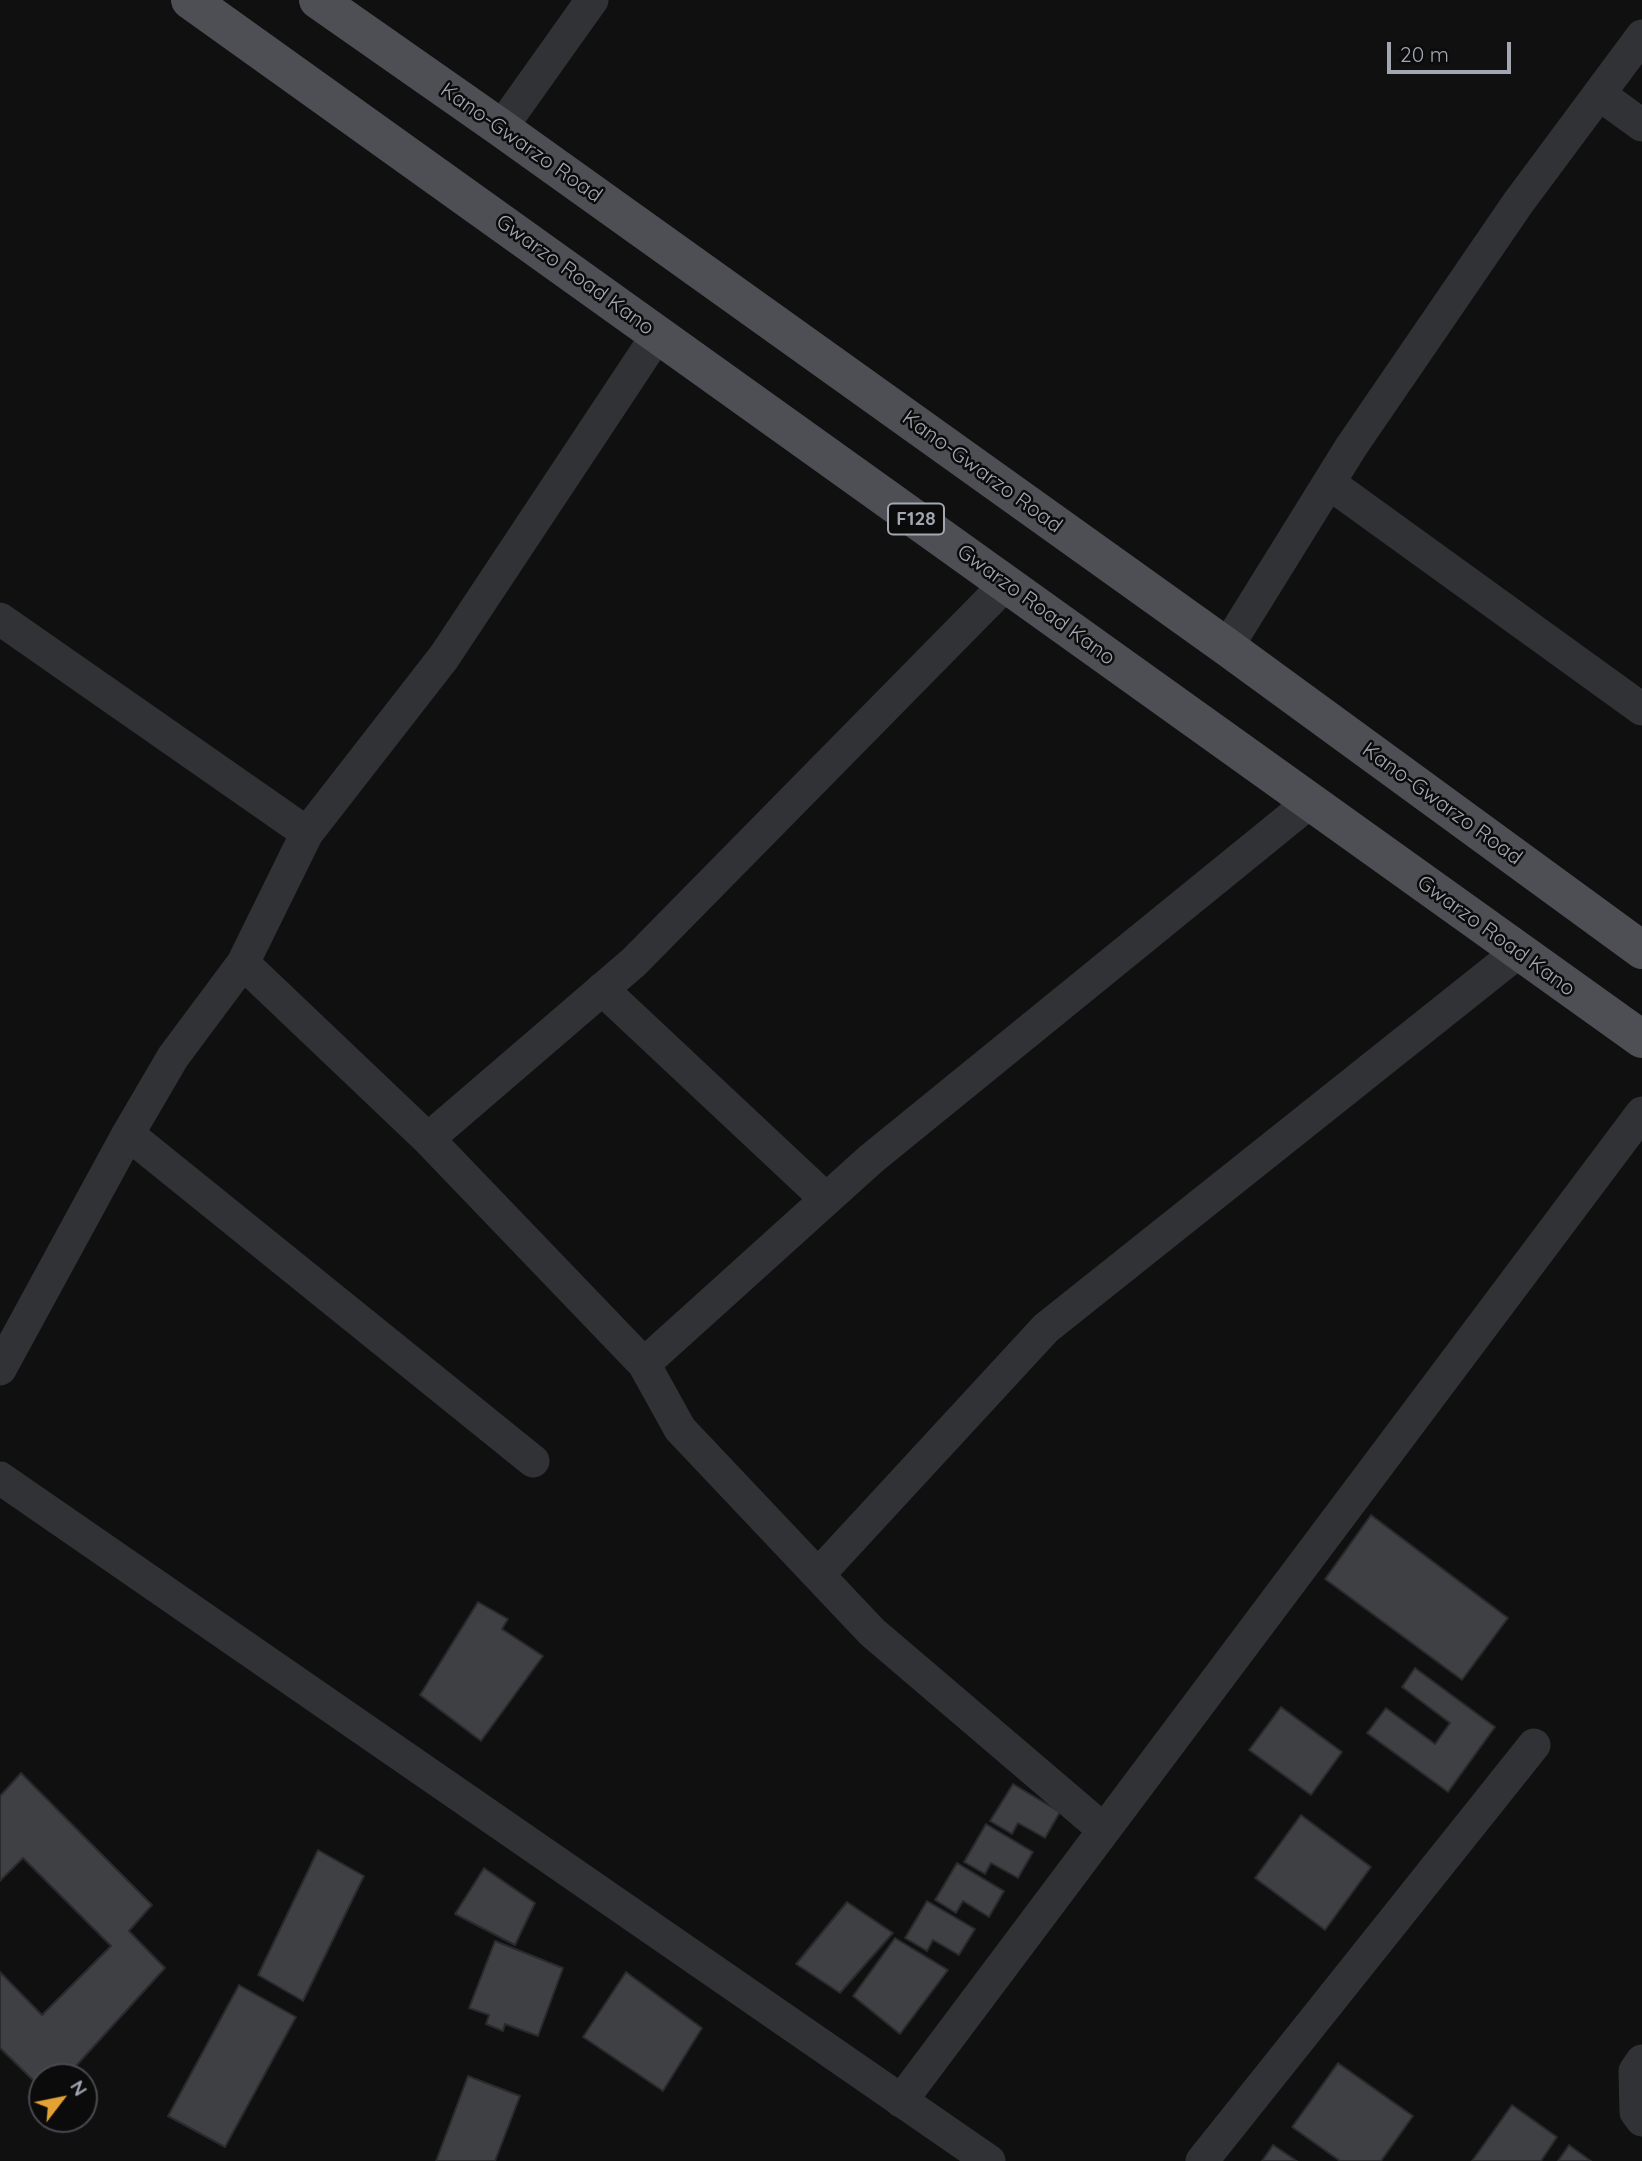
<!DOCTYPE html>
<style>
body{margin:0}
#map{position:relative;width:1642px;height:2161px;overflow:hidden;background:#101011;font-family:Quicksand,sans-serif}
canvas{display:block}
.north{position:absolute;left:28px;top:2063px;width:70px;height:70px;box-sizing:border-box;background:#0b0b0c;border:2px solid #47494e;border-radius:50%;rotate:58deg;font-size:19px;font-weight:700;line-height:28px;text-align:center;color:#a2a7b1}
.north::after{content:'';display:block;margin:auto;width:24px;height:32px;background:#e4a134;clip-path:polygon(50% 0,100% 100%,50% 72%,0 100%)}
.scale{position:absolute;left:1387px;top:42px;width:124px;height:32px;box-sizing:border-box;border:4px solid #a2a7b1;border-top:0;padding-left:9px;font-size:21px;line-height:24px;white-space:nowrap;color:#a2a7b1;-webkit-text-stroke:5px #0b0b0c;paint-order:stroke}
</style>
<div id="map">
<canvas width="1642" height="2161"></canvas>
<div class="north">N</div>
<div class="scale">20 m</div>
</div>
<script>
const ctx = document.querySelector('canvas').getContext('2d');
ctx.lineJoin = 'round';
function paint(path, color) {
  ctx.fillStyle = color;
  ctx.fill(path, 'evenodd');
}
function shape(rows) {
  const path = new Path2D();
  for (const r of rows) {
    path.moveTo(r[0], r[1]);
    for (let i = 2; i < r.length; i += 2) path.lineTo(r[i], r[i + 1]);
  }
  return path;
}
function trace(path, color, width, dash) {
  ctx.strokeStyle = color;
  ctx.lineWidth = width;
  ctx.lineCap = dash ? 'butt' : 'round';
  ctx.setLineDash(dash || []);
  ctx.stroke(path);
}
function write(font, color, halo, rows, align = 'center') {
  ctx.font = font + ' Quicksand,sans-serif';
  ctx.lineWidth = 5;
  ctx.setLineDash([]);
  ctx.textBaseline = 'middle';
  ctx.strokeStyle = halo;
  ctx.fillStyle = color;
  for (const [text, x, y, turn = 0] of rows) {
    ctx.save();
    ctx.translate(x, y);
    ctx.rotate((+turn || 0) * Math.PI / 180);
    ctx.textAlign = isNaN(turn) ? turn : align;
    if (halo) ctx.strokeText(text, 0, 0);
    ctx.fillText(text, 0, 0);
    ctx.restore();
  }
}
const building = shape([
 [1371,1515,1508,1618,1462,1680,1325,1579,1371,1515],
 [478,1602,508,1619,502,1629,543,1656,481,1741,420,1695,478,1602],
 [1415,1668,1495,1727,1448,1792,1367,1733,1386,1708,1435,1744,1450,1723,1402,1687,1415,1668],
 [1281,1707,1342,1752,1311,1795,1249,1750,1281,1707],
 [21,1773,152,1905,129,1931,165,1968,66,2077,42,2077,42,2089,0,2048,0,1972,42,2015,111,1946,23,1858,0,1881,0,1796,21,1773],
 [1013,1784,1060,1812,1045,1838,1018,1823,1012,1834,990,1821,1013,1784],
 [1301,1815,1371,1867,1325,1930,1255,1878,1301,1815],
 [986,1824,1033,1852,1018,1878,991,1863,985,1874,964,1862,986,1824],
 [318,1850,364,1876,303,2001,258,1975,318,1850],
 [957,1863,1004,1891,989,1917,963,1901,956,1913,935,1900,957,1863],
 [484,1868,535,1903,515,1945,455,1914,484,1868],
 [927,1901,975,1929,959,1955,933,1940,927,1951,905,1938,927,1901],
 [847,1902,893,1933,840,1993,796,1964,847,1902],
 [895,1938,948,1970,900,2034,853,1996,895,1938],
 [495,1941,563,1968,538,2036,505,2024,503,2031,486,2024,489,2015,469,2008,495,1941],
 [626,1972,702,2028,663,2091,583,2037,626,1972],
 [239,1985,296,2017,225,2147,168,2116,239,1985],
 [1338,2063,1413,2116,1381,2161,1340,2161,1292,2127,1338,2063],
 [468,2076,520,2096,495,2161,436,2161,468,2076],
 [1512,2105,1557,2137,1541,2161,1472,2161,1512,2105],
 [1273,2145,1297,2161,1262,2161,1273,2145],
 [1569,2145,1591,2161,1558,2161,1569,2145]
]);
paint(building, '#3f4044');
trace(building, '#2a2a2d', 2);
trace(shape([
 [1599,94,1642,125],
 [501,128,592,0],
 [1329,483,1642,709],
 [0,619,307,833],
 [1227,647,1351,447,1518,203,1642,36],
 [243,963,428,1139,644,1364,680,1429,872,1632,1104,1830],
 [602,989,826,1199],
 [128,1134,533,1461],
 [428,1139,634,962,1006,584],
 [644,1364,871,1159,1310,802],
 [0,1369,128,1134,173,1057,243,963,307,833,444,657,658,334],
 [0,1478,989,2161],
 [818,1575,1046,1328,1518,952],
 [1642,2061,1635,2071,1636,2112,1642,2120],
 [901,2101,1642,1113],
 [1202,2161,1534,1745]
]), '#313235', 33);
trace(shape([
 [190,0,1642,1039],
 [318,0,501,128,1227,647,1642,950]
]), '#4d4f54', 38);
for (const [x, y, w] of [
 [916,519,56]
]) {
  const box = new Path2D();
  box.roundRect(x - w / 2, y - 15.5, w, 31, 5);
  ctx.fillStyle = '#0b0b0c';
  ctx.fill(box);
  trace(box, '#a2a7b1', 2);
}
write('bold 19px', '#a2a7b1', null, [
 ["F128",916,519]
]);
write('21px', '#a2a7b1', '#0b0b0c', [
 ["Kano-Gwarzo Road",521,143,35],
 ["Gwarzo Road Kano",575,275,36],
 ["Kano-Gwarzo Road",982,472,36],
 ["Gwarzo Road Kano",1036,605,36],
 ["Kano-Gwarzo Road",1442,804,36],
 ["Gwarzo Road Kano",1496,936,36]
]);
</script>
